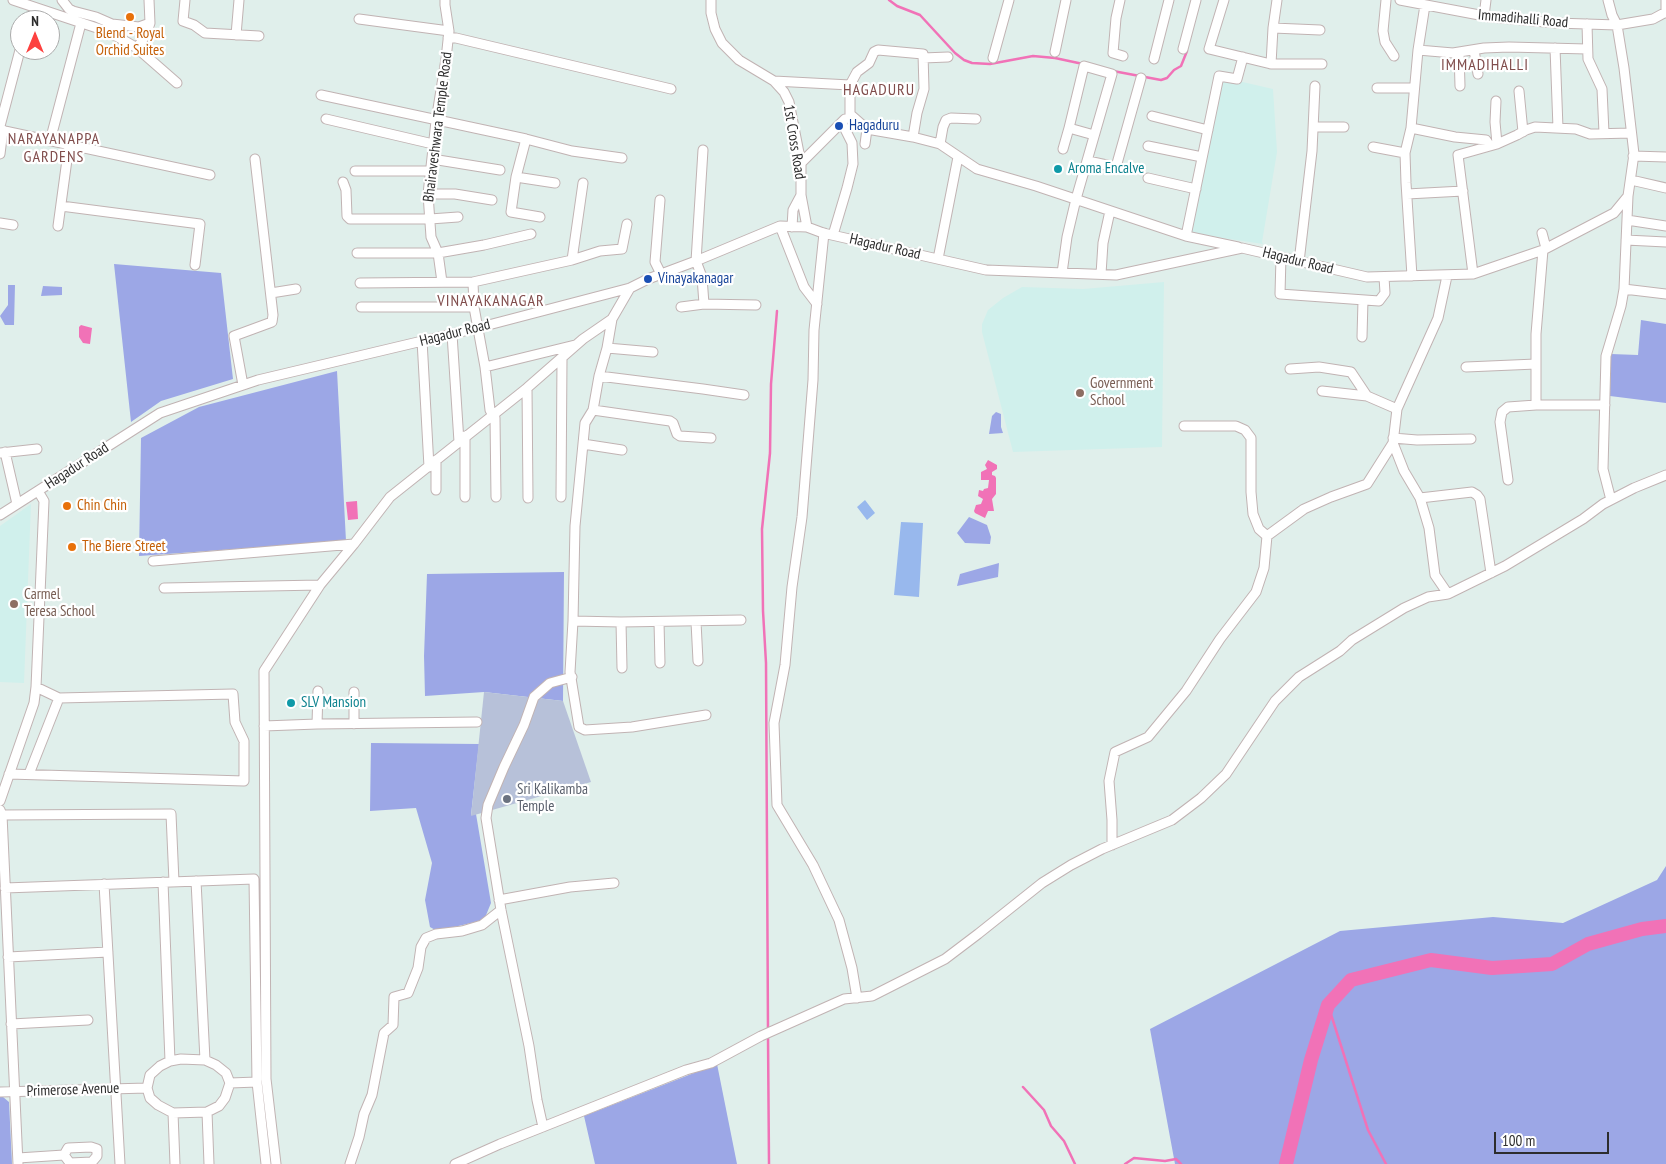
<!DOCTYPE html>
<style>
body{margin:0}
#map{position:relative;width:1666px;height:1164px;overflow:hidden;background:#e0efeb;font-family:"PT Sans Narrow",sans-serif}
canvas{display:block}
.north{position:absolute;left:10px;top:10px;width:50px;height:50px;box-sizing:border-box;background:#fff;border:1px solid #ababab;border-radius:50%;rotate:0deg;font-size:14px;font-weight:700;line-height:20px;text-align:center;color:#2d2d2d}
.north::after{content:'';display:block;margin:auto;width:18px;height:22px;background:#fd413f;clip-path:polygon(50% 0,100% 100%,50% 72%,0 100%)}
.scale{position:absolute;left:1494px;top:1132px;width:115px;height:22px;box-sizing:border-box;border:2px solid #2d2d2d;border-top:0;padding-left:6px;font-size:15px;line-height:18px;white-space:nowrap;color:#2d2d2d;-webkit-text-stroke:4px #fff;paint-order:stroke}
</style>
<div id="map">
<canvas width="1666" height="1164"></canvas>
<div class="north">N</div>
<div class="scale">100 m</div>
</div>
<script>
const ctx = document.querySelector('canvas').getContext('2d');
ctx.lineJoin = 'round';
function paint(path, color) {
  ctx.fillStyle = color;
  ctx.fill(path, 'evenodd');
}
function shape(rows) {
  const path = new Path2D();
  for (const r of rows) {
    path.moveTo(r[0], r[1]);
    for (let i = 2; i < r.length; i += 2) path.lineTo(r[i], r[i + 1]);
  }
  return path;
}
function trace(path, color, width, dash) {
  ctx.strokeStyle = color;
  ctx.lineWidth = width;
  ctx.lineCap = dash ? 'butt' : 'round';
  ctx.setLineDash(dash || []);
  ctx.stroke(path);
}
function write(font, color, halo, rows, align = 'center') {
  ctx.font = font + ' "PT Sans Narrow",sans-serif';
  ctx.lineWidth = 4.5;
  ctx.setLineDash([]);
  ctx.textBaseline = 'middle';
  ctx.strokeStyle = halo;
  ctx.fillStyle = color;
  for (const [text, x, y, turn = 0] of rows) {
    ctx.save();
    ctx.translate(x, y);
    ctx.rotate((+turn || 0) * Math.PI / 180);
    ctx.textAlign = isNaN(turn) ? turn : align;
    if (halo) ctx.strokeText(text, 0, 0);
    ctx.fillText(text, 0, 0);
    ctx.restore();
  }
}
paint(shape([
 [1221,77,1273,89,1277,152,1262,242,1263,244,1189,233],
 [1164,282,1162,447,1013,452,982,332,982,324,988,310,1003,298,1022,287,1083,289],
 [31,504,24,683,0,682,0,526]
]), '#d0f0ec');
paint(shape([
 [114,264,221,273,233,379,161,401,131,422],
 [8,285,15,285,14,325,5,325,0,316,8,305],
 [43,286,62,287,62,295,41,296],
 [1641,320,1666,324,1666,403,1610,396,1611,354,1638,355],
 [337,371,346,541,139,556,141,438,199,407],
 [996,412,1001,414,1001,427,1003,433,989,434,992,416],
 [969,517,987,525,991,537,990,544,965,543,957,533],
 [999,563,998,577,957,586,960,574],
 [564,572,563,701,484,692,425,696,424,656,427,574],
 [371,743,479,744,471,815,476,814,491,903,484,920,437,931,430,927,425,900,432,863,416,808,370,811],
 [1666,866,1666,1164,1175,1164,1150,1029,1340,931,1493,917,1563,923,1657,880],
 [717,1064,737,1164,595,1164,584,1116],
 [0,1097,3,1097,9,1102,12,1164,0,1164]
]), '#9ca7e6');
paint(shape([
 [484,692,563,701,591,782,471,816]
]), '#b7c1d9');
paint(shape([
 [865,500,875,513,867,520,857,507],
 [901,522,923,523,919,597,894,595]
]), '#98b8ed');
paint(shape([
 [81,325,92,328,90,344,83,343,79,337,79,327],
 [988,460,997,465,997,469,992,472,992,475,995,476,996,478,996,494,992,499,994,511,988,511,985,518,975,513,974,511,976,505,981,504,983,499,978,496,979,490,983,491,984,489,988,488,989,480,981,480,981,472,987,469,985,465],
 [357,501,358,519,348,520,346,502]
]), '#f172b7');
trace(shape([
 [889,0,897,6,920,15,955,53,964,60,972,63,990,64,1033,56,1055,58,1083,64],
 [1113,71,1161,80,1167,78,1174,70,1181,66,1187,51],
 [1328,1005,1368,1130,1386,1164],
 [768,1031,766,663,763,611,762,529,770,453,771,384,777,311],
 [768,1036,769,1164],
 [1023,1087,1044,1110,1051,1126,1064,1141,1075,1164],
 [1125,1164,1134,1158,1165,1161,1176,1159,1181,1164]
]), '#f172b7', 2.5);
trace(shape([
 [1286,1164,1311,1060,1328,1005,1351,980,1431,960,1492,968,1552,964,1588,944,1642,929,1666,926]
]), '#f172b7', 14);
const minor = shape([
 [13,0,109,32,137,48,177,83],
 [62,0,69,9,73,11,96,17,112,24],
 [185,0,183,21,194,25,205,33,259,36],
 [711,0,711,13,715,29,722,43,739,60,774,81,784,92,789,102,801,163,801,195,807,227],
 [1120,0,1116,18,1113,53,1123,56],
 [1224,0,1209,49,1271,64,1273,28,1277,0],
 [1386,0,1383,31,1385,42,1394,56],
 [1400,0,1490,17,1556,23,1617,25,1653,19,1666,12],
 [1666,0,1666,13],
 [1484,16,1486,0],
 [359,19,449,31],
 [1587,24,1588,59,1602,89,1604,133],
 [1273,28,1320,30],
 [110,29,112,24,139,27,150,23],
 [236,35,239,0],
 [448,38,456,38,671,89],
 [137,48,146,35,150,23,149,0],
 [1555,48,1558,128],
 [1183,49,1196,0],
 [1418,50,1453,53,1484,48,1509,47,1587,49],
 [1474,50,1478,74],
 [1055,52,1066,0],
 [1459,52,1460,86],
 [923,58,948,57],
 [993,58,1009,0],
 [1154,59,1169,0],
 [1271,64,1322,64],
 [774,81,850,85,850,114,867,129,913,137,940,144,977,169,1036,186,1186,236,1238,247],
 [850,85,857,72,869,63,874,52,878,50,923,54,924,89,917,113,913,137],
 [1377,88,1414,88],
 [1519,91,1523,132],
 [321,95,526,139,572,151,622,158],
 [1496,101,1495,122,1497,144],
 [1152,116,1208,130],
 [326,119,433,144],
 [0,126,20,50],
 [1314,127,1344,127],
 [1411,128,1455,137,1486,140,1490,146],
 [0,130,210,175],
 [526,139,516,177,511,212,540,217],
 [50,141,80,27],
 [865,144,867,129],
 [940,144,943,127,946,120,951,118,976,119],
 [1148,146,1202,157],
 [1373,147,1405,153],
 [1063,149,1069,128],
 [703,150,696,261,702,277,704,304,756,305],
 [0,154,3,130],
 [1633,156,1666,157],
 [432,159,500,170],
 [1088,161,1116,167,1141,78],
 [801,163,845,119],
 [355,171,430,171],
 [516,177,555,183],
 [1148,178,1196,189],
 [1631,180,1666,188],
 [343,182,346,190,347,216,350,219,430,219,458,217],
 [428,194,455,194,492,200],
 [1407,194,1463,191],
 [660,200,655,262,661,274],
 [61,206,200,224,195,265],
 [1627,220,1666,226],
 [0,223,13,225],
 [58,226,69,145],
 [780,226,804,287,817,304],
 [792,227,793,210,801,195],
 [824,233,814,330,813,380,802,517,792,587,785,665,774,723,777,805,813,865,839,920,852,968,857,998],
 [1542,233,1546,248],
 [833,235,847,188,853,164,852,143,842,123],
 [1186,236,1219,76,1237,79,1243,57],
 [1626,240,1666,242],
 [1543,250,1536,334,1536,405,1605,405],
 [357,253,438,253,484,245,531,234],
 [1281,257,1280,294,1379,301,1385,293,1384,277],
 [938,259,958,157],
 [572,260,583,183],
 [1299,262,1312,151,1315,86],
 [1062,273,1067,237,1076,199,1112,74,1084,66,1069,128,1094,135],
 [1101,274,1103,243,1110,211],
 [1473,274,1458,155,1497,144,1517,135,1526,130,1535,127,1576,129,1590,134,1631,133],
 [1412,276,1406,183,1405,153,1411,128,1418,50,1425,5],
 [1447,276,1438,318,1397,409,1393,443,1404,471,1420,498,1429,528,1435,575,1448,594],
 [442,282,438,253,431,237,428,194,436,121,446,59,449,31,445,5,445,0],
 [473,282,474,307,485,367,490,410,495,418,496,497],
 [360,283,473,282,572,260,600,251,622,249,627,224],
 [1624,289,1666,294],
 [271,293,296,289],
 [361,307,474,307],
 [681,307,704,304],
 [612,319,607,348,599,376,593,410,670,421,673,423,677,434,680,436,711,438],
 [452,334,459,442],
 [1362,337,1363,300],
 [422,340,429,467],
 [607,348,653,352],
 [485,367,575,345],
 [1466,367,1536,364],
 [1290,369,1319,367,1351,372,1367,396,1397,409],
 [599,376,703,389,744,395],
 [243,385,234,336,272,322,273,315,255,159],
 [527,388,528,498],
 [1322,391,1367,396],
 [593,410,585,423,575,526,573,621,621,622,741,620],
 [1184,426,1236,426,1245,430,1251,438,1251,492,1253,514,1259,529,1267,536],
 [1393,438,1417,440,1471,439],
 [583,444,622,450],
 [5,452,17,504],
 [0,453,37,449],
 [1508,480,1500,422,1502,412,1508,407,1536,405],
 [436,490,436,460],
 [465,497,465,436],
 [561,497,562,359],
 [1420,498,1472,492,1477,495,1480,499,1491,573],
 [1611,500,1603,469,1606,356,1621,306,1624,289,1628,196],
 [0,515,160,413,258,380,477,328,630,288,648,279,696,261,780,226,807,227,823,233,986,270,1116,275,1242,248,1367,277,1473,274,1543,250,1614,213,1628,196,1634,154,1624,68,1617,25,1612,15,1608,0],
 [153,561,354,544],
 [164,588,320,585],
 [573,621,570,672,579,727,585,730,632,727,706,715],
 [621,622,622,668],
 [659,622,660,663],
 [696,622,698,661],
 [317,724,318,691],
 [354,724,354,692],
 [264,726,317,724,477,722],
 [9,774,244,781,244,741,235,722,233,694,59,698,36,687],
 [29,774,59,698],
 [0,801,34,703,36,687,44,501,38,491],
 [0,810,2,815,18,1164],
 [2,815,171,814,174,882],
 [1112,845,1112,820,1109,781,1115,752,1148,737,1186,691,1220,639,1256,592,1264,568,1267,536,1304,509,1331,497,1367,484,1393,443],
 [196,881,205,1060],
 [163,882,170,1061],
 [104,884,120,1164],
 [5,888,254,879,257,1082,230,1083],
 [499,900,570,887,614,883],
 [8,957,108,952],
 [11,1024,88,1020],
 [181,1059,205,1060,216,1065,226,1073,230,1083,225,1098,219,1106,207,1112,173,1113,158,1105,150,1098,147,1088,150,1075,160,1066,170,1061,181,1059],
 [257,1082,266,1164],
 [0,1092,147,1088],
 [207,1112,209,1164],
 [173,1113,175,1164],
 [543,1127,537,1100,529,1046,501,910,486,818,488,805,504,767,524,725,534,697,550,683,572,677],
 [18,1158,64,1155,68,1148,91,1147,97,1149,97,1156,92,1162,70,1163,64,1155],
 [276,1164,266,1079,264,671,320,585,354,544,390,497,527,388,583,339,612,319,630,288],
 [350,1164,359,1137,364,1114,372,1095,384,1033,393,1025,394,997,408,993,418,968,421,947,426,938,436,934,462,931,482,925,501,910],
 [455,1164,500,1144,686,1070,711,1063,761,1036,844,999,872,996,945,959,978,934,1042,883,1071,865,1102,849,1172,820,1201,798,1226,774,1275,701,1299,677,1340,651,1352,640,1404,608,1428,597,1448,594,1505,566,1583,519,1603,504,1634,488,1666,475]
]);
trace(minor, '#c1b3b3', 11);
trace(minor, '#fff', 9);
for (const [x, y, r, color] of [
 [130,17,5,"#e8710a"],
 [839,126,5,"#1a4fb4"],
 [1058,169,5,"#0f9aa8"],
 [648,279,5,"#1a4fb4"],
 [1080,393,5,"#8d6e63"],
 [67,506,5,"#e8710a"],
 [72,547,5,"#e8710a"],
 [14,604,5,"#8d6e63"],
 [291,703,5,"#0f9aa8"],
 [507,799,5,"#6b7280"]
]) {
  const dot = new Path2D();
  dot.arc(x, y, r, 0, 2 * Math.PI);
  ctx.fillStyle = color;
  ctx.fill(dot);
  trace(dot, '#fff', 2);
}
write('15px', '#2d2d2d', '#fff', [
 ["Immadihalli Road",1523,19,5],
 ["Bhairaveshwara Temple Road",438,127,-83],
 ["1st Cross Road",794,142,81],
 ["Hagadur Road",885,247,13],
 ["Hagadur Road",1298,261,14],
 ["Hagadur Road",455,333,-14],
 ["Hagadur Road",77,466,-33],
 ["Primerose Avenue",73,1090,-2]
]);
write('15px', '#c56008', '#fff', [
 ["Blend - Royal",130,34,"center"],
 ["Orchid Suites",130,51,"center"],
 ["Chin Chin",77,506],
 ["The Biere Street",82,547]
], 'left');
write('15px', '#164399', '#fff', [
 ["Hagaduru",849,126],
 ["Vinayakanagar",658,279]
], 'left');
write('15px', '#0d838f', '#fff', [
 ["Aroma Encalve",1068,169],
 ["SLV Mansion",301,703]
], 'left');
write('15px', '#785e54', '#fff', [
 ["Government",1090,384],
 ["School",1090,401],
 ["Carmel",24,595],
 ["Teresa School",24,612]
], 'left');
write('15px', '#5b616d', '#fff', [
 ["Sri Kalikamba",517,790],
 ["Temple",517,807]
], 'left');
ctx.letterSpacing = '1px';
write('16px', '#804d4c', '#fff', [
 ["IMMADIHALLI",1485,65],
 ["HAGADURU",879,90],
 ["NARAYANAPPA",54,139],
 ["GARDENS",54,157],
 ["VINAYAKANAGAR",491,301]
]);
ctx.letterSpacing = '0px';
</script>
